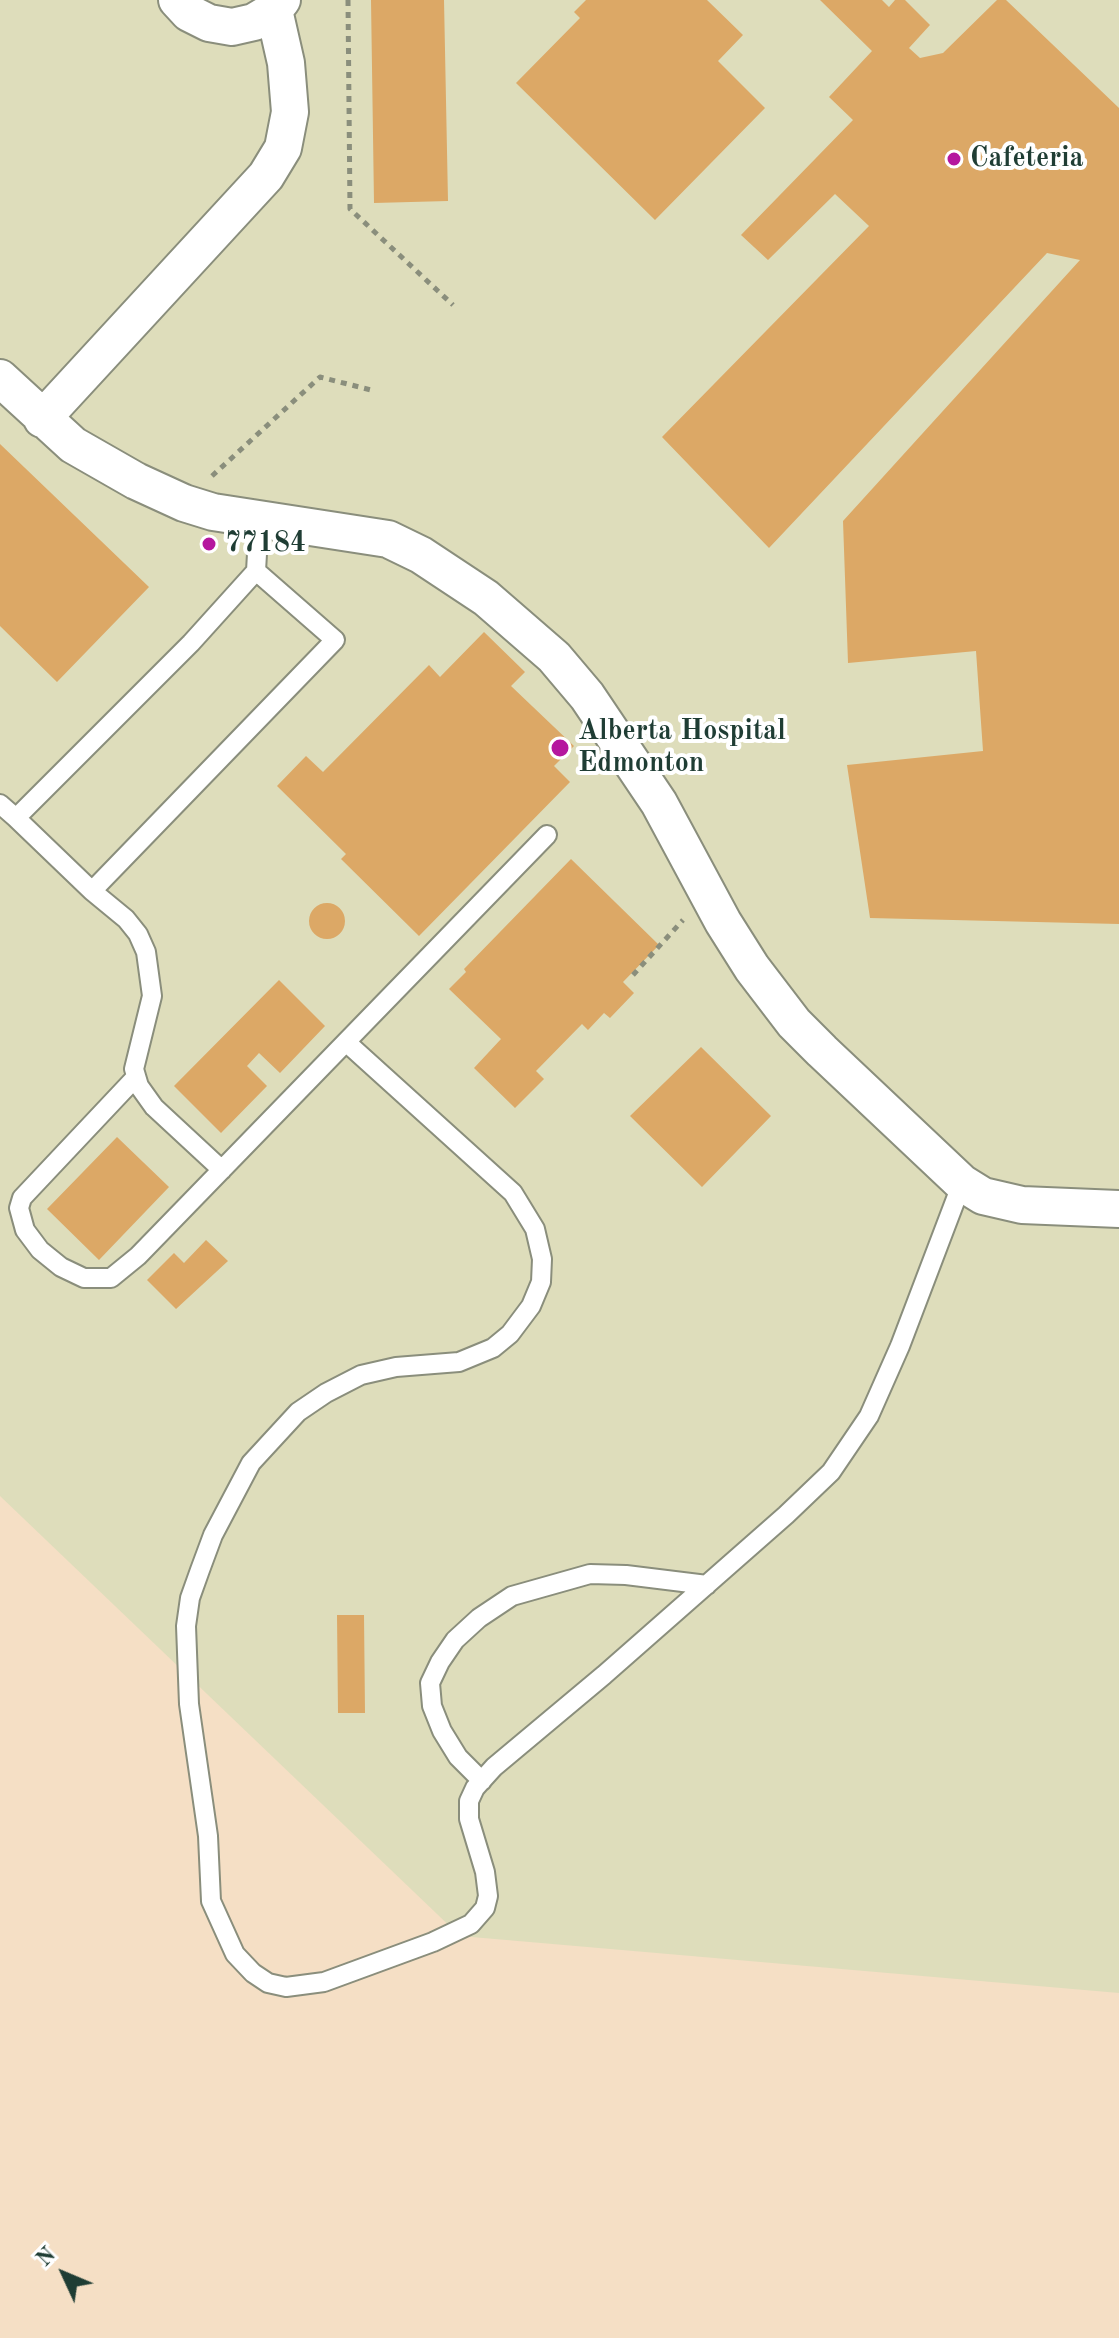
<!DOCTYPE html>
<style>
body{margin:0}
#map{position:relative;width:1119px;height:2338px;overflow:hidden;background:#f5dfc5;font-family:"Old Standard TT",serif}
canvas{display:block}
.north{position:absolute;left:24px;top:2234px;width:80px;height:80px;-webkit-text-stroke:6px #fff;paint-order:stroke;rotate:314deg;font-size:22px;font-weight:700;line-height:32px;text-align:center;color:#1f3d34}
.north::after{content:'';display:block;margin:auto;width:28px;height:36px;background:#1f3d34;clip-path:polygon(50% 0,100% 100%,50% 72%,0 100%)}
</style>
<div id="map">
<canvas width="1119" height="2338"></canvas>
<div class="north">N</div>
</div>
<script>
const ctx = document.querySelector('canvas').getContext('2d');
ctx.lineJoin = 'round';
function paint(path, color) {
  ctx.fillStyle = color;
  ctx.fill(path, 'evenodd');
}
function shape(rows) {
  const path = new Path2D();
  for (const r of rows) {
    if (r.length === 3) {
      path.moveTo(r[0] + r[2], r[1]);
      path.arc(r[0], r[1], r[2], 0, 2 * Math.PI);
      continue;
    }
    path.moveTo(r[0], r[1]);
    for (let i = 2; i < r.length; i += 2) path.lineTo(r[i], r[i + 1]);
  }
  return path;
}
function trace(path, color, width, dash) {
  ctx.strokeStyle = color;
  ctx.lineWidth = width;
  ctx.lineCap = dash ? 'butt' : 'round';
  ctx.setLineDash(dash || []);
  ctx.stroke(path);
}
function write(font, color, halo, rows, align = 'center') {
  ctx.font = font + ' "Old Standard TT",serif';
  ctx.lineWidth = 8;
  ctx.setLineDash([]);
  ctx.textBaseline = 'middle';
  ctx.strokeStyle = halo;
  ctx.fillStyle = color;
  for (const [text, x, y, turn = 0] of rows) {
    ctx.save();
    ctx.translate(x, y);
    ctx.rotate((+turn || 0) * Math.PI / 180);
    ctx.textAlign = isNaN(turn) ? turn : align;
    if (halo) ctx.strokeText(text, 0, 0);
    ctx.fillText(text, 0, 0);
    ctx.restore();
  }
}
paint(shape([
 [0,0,1119,0,1119,1993,460,1936,0,1496]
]), '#deddbb');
paint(shape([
 [371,0,444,0,448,201,374,203],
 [586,0,707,0,743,35,718,61,765,108,655,220,516,83,580,18,574,12],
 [820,0,882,0,889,7,895,0,905,0,930,25,909,48,920,58,943,53,997,0,1006,0,1119,108,1119,924,870,918,847,765,983,751,976,651,848,663,843,521,1080,260,1047,253,769,548,662,437,869,226,835,194,768,260,741,235,853,120,829,97,872,51],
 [0,444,149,587,57,682,0,626],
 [484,632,525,672,511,686,574,746,554,766,570,782,419,936,341,859,346,854,277,786,306,756,323,772,429,665,440,677],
 [571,859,659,945,623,982,634,993,610,1018,604,1013,588,1030,582,1024,536,1071,544,1079,515,1108,474,1068,501,1039,449,989,466,972,464,969],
 [327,921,18],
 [279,980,325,1026,280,1073,259,1053,247,1066,267,1086,221,1133,174,1086],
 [701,1047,771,1116,702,1187,630,1116],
 [117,1137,169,1187,99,1260,47,1209],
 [206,1240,228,1261,176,1309,147,1280,174,1253,184,1263],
 [337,1615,364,1615,365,1713,338,1713]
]), '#dca866');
const service = shape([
 [0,804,16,818,191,643,256,571,259,519],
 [16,818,92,891,335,640,256,571],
 [92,891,126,919,138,934,146,952,152,996,134,1069,139,1086,154,1107,222,1170],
 [346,1042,513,1193,535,1229,542,1259,541,1282,531,1306,510,1334,493,1348,459,1362,396,1367,361,1375,326,1393,298,1412,251,1463,213,1535,200,1570,190,1598,186,1626,189,1704,208,1836,211,1901,235,1954,253,1973,268,1983,286,1987,324,1982,433,1942,471,1924,485,1908,488,1896,485,1872,469,1819,469,1801,475,1788,494,1767,604,1675,786,1515,831,1472,869,1416,900,1346,962,1183],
 [136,1077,22,1198,19,1208,25,1230,40,1250,61,1267,84,1278,111,1278,138,1256,547,835],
 [482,1781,458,1757,442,1731,432,1706,430,1683,440,1662,455,1640,479,1618,512,1596,590,1574,626,1575,707,1585]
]);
const minor = shape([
 [177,0,189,13,209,23,232,27,254,22,274,10,282,0],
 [0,378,73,445,136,481,184,503,213,512,388,539,421,555,486,598,554,657,587,696,659,803,723,922,752,968,794,1023,822,1051,962,1183,983,1196,1022,1205,1119,1209],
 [42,419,266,176,283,148,290,112,286,63,274,10]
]);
trace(service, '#8a8e7c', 22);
trace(minor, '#8a8e7c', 40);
trace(shape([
 [348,0,350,209,453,305],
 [212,476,320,377,371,390],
 [633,975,683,920]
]), '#8a8e7c', 5, [6, 6]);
trace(service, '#fff', 18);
trace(minor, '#fff', 36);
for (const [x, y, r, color] of [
 [954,159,8,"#b5179e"],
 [209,544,8,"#b5179e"],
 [560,748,10,"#b5179e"]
]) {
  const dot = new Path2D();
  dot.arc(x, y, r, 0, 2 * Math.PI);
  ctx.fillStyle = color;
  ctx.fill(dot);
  trace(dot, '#fff', 3);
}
write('bold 28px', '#1f3d34', '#fff', [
 ["Cafeteria",970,159],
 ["77184",225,544],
 ["Alberta Hospital",578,732],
 ["Edmonton",578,764]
], 'left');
</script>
